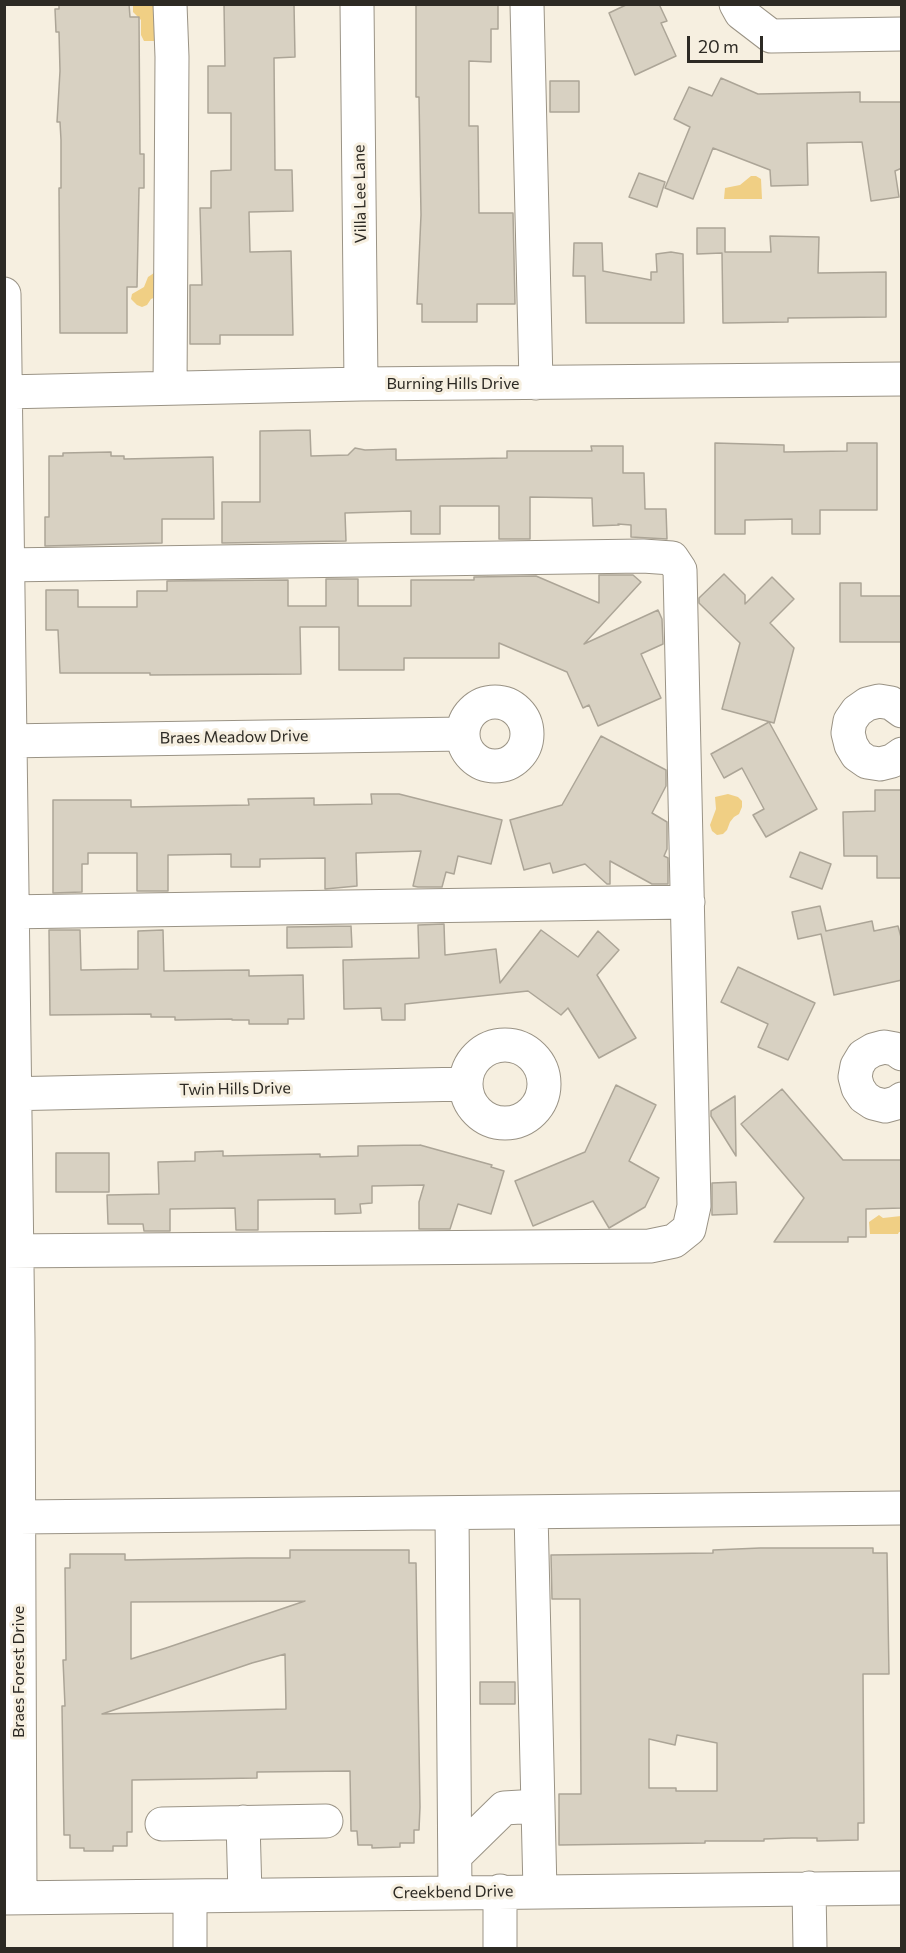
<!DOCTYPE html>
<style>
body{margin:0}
#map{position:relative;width:906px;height:1953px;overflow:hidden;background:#f6efe0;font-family:Commissioner,sans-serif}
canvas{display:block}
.frame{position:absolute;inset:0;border:6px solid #2d2a24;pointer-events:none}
.scale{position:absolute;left:687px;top:36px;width:76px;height:27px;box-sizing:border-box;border:3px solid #2d2a24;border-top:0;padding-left:8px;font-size:18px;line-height:21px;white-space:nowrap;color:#2d2a24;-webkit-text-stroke:4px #f6efe0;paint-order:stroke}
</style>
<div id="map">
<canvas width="906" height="1953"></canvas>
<div class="frame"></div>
<div class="scale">20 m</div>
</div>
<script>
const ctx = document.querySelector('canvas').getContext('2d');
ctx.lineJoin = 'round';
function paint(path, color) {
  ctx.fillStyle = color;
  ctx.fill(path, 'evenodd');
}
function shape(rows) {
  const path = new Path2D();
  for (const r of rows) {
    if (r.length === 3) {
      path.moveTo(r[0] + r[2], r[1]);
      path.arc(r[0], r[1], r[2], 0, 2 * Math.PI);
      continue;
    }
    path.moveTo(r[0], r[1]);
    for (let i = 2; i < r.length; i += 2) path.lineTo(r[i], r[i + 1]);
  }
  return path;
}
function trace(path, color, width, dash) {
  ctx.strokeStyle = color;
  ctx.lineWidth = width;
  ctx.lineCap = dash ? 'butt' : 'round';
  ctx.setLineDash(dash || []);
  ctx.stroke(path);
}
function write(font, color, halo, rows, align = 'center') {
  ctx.font = font + ' Commissioner,sans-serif';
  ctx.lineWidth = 6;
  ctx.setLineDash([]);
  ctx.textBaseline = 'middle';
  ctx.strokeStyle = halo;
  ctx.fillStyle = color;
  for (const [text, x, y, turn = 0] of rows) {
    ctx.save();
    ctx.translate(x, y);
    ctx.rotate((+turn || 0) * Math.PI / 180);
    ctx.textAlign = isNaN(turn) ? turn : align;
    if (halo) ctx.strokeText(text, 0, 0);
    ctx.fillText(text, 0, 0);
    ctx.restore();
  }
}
paint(shape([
 [133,5,157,5,158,37,155,41,144,41,141,35,141,20,133,12],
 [751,176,756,176,761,179,762,199,724,199,725,188,740,185],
 [154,273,156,297,151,299,147,305,142,307,137,305,131,299,132,294,144,287,148,277],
 [728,794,738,797,742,801,742,807,739,814,734,817,730,822,727,830,723,834,717,835,712,831,710,825,716,809,715,797],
 [879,1215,883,1218,901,1216,901,1232,899,1232,898,1234,870,1234,869,1222]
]), '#f0cf84');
const building = shape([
 [59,4,129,4,130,17,139,17,140,154,144,154,144,188,139,188,137,287,127,287,127,333,60,333,59,188,61,188,61,140,60,122,57,122,60,71,59,32,56,32,55,9,59,9,59,4],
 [224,4,294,4,295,57,274,58,275,170,292,170,293,211,249,212,250,252,291,251,293,335,220,335,220,344,190,344,190,285,202,285,200,208,211,208,211,171,231,170,231,113,208,113,208,66,225,66,224,4],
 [416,4,498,4,498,29,491,29,491,62,469,61,469,126,478,126,479,213,513,213,515,304,477,304,477,322,422,322,422,304,417,304,421,215,419,97,416,97,416,4],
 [628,4,659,4,667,21,661,23,676,56,635,75,609,13,628,4],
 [721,78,758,94,860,92,860,102,902,102,902,168,895,171,899,197,871,201,862,142,807,143,808,185,771,186,770,170,713,148,693,199,665,188,690,127,674,119,689,87,712,96,721,78],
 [550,81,579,81,579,112,550,112,550,81],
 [639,173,665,182,657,207,629,197,639,173],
 [697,228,725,228,725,252,771,252,770,236,819,237,818,273,886,272,886,317,788,318,788,322,723,323,722,253,697,254,697,228],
 [574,243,602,243,603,271,651,280,651,272,657,272,656,254,671,252,683,254,684,323,586,323,585,276,573,276,574,243],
 [310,430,311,456,348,455,355,448,365,450,396,449,396,460,507,458,507,451,592,451,591,446,623,446,623,473,644,473,645,509,666,509,667,539,631,537,631,525,618,524,619,525,593,526,592,498,530,497,530,539,499,539,499,506,440,506,440,534,411,534,411,511,345,513,346,541,222,543,222,502,260,502,260,431,310,430],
 [715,443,784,445,784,452,847,451,847,443,877,443,877,510,820,510,820,534,792,534,792,519,745,520,745,534,715,534,715,443],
 [111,452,111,456,124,456,124,459,213,457,214,519,162,519,162,543,45,546,45,517,49,517,49,456,63,456,63,453,111,452],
 [724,574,745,595,745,604,772,577,794,599,770,623,794,648,774,723,722,709,740,643,699,603,699,598,724,574],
 [599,575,633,575,641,582,584,644,658,610,662,619,663,644,641,654,661,698,598,726,589,705,583,708,567,672,499,643,499,658,404,658,404,670,339,670,339,627,300,627,301,674,150,675,150,673,60,673,58,630,46,630,46,590,78,590,78,607,137,607,137,591,167,591,167,581,288,580,288,606,326,606,326,579,358,579,358,606,411,606,411,580,474,580,474,577,536,576,599,603,599,575],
 [840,583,861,583,861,596,902,596,902,642,840,642,840,583],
 [769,722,817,809,766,837,753,815,764,809,742,768,724,778,711,754,769,722],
 [601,736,666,770,666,786,652,813,667,822,667,849,664,856,668,858,668,884,652,884,610,861,610,884,607,884,585,864,553,873,550,863,524,870,510,820,562,805,601,736],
 [875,790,902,790,902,878,877,878,877,856,844,856,843,812,875,811,875,790],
 [371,794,399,794,502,820,491,864,458,856,454,874,446,872,442,887,418,887,413,886,421,851,356,853,357,886,325,889,325,858,260,859,260,867,231,867,231,854,168,855,168,891,137,891,137,853,88,853,88,864,82,864,82,892,53,893,53,800,131,800,131,807,249,805,248,799,314,798,314,805,372,804,371,794],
 [800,852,831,864,822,889,790,877,800,852],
 [820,906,826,931,872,921,874,931,898,926,902,941,902,980,834,995,821,934,798,939,792,912,820,906],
 [444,924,445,955,496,949,500,983,541,930,578,957,598,931,619,950,597,975,636,1038,599,1058,568,1008,561,1015,528,991,405,1004,405,1020,382,1020,381,1008,344,1009,343,960,419,958,418,925,444,924],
 [351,926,352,947,287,948,287,927,351,926],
 [49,930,80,930,81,970,138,969,138,931,163,930,164,971,249,970,249,976,303,975,304,1019,288,1019,288,1024,249,1024,249,1020,232,1020,232,1019,175,1020,175,1017,151,1017,151,1014,50,1015,49,930],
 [738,967,815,1003,788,1060,758,1047,768,1024,721,1002,738,967],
 [616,1085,656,1105,629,1161,659,1178,645,1207,609,1228,593,1201,533,1226,515,1181,585,1152,616,1085],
 [782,1089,843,1160,902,1160,902,1208,866,1209,866,1237,848,1237,848,1242,774,1242,804,1198,741,1124,782,1089],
 [735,1096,736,1156,711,1116,711,1111,735,1096],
 [420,1145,492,1165,491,1167,504,1171,491,1214,458,1204,450,1229,419,1229,419,1202,424,1185,372,1186,372,1203,360,1204,361,1213,335,1214,335,1199,258,1200,258,1230,236,1230,235,1208,170,1209,170,1231,144,1231,143,1224,108,1224,107,1195,159,1194,158,1162,195,1161,195,1152,223,1151,223,1156,320,1154,320,1157,358,1156,358,1146,420,1145],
 [56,1153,109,1153,109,1192,56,1192,56,1153],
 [736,1182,737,1214,712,1215,712,1183,736,1182],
 [760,1548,873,1548,873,1553,887,1553,889,1674,863,1674,864,1823,858,1823,858,1840,817,1841,817,1838,792,1838,764,1839,764,1841,705,1841,705,1843,559,1845,559,1794,581,1794,580,1599,552,1599,551,1555,713,1553,713,1550,760,1548],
 [677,1735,717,1743,717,1791,676,1791,676,1788,649,1788,649,1739,675,1745,677,1735],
 [290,1550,409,1550,409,1563,416,1563,420,1807,419,1830,414,1830,414,1843,400,1843,400,1847,372,1848,372,1845,358,1845,357,1831,351,1831,350,1771,257,1772,257,1778,132,1780,132,1832,127,1832,127,1846,113,1846,113,1851,84,1851,84,1848,70,1848,70,1835,64,1835,62,1706,65,1706,63,1660,66,1660,65,1568,70,1568,70,1554,125,1554,125,1560,247,1558,290,1558,290,1550],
 [305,1601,166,1648,131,1659,131,1602,305,1601],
 [285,1654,286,1709,102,1714,252,1663,285,1654],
 [480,1682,515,1682,515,1704,480,1704,480,1682]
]);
paint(building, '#d8d1c2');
trace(building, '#aca597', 1.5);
const minor = shape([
 [170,4,172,57,170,388],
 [357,4,361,384],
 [527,4,536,383],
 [736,4,741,13,771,36,902,34],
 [4,294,18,1340,20,1898],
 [4,392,361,384,902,379],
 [4,565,643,556,672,558,680,570,694,1206,689,1229,674,1241,650,1246,4,1251],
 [495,734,32],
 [902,711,891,703,879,701,867,704,857,711,850,721,848,733,851,745,857,755,867,762,880,764,892,761,902,754],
 [4,741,463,734],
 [4,912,688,902],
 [505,1084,39],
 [902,1054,895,1049,884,1047,873,1050,863,1056,857,1066,855,1077,858,1088,864,1097,873,1103,885,1106,896,1103,902,1099],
 [4,1094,466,1084],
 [452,1513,455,1892],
 [531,1513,540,1891],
 [19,1517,902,1508],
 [243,1822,245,1895],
 [162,1824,326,1821],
 [455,1856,504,1808,538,1806],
 [809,1888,810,1948],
 [500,1891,500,1948],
 [190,1896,190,1948],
 [4,1898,902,1888]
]);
trace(minor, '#9a9385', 35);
trace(minor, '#fff', 33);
write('16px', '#2d2a24', '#f6efe0', [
 ["Villa Lee Lane",360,194,-91],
 ["Burning Hills Drive",453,384],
 ["Braes Meadow Drive",234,737,-1],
 ["Twin Hills Drive",235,1089,-1],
 ["Braes Forest Drive",19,1672,-90],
 ["Creekbend Drive",453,1892,-1]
]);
</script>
